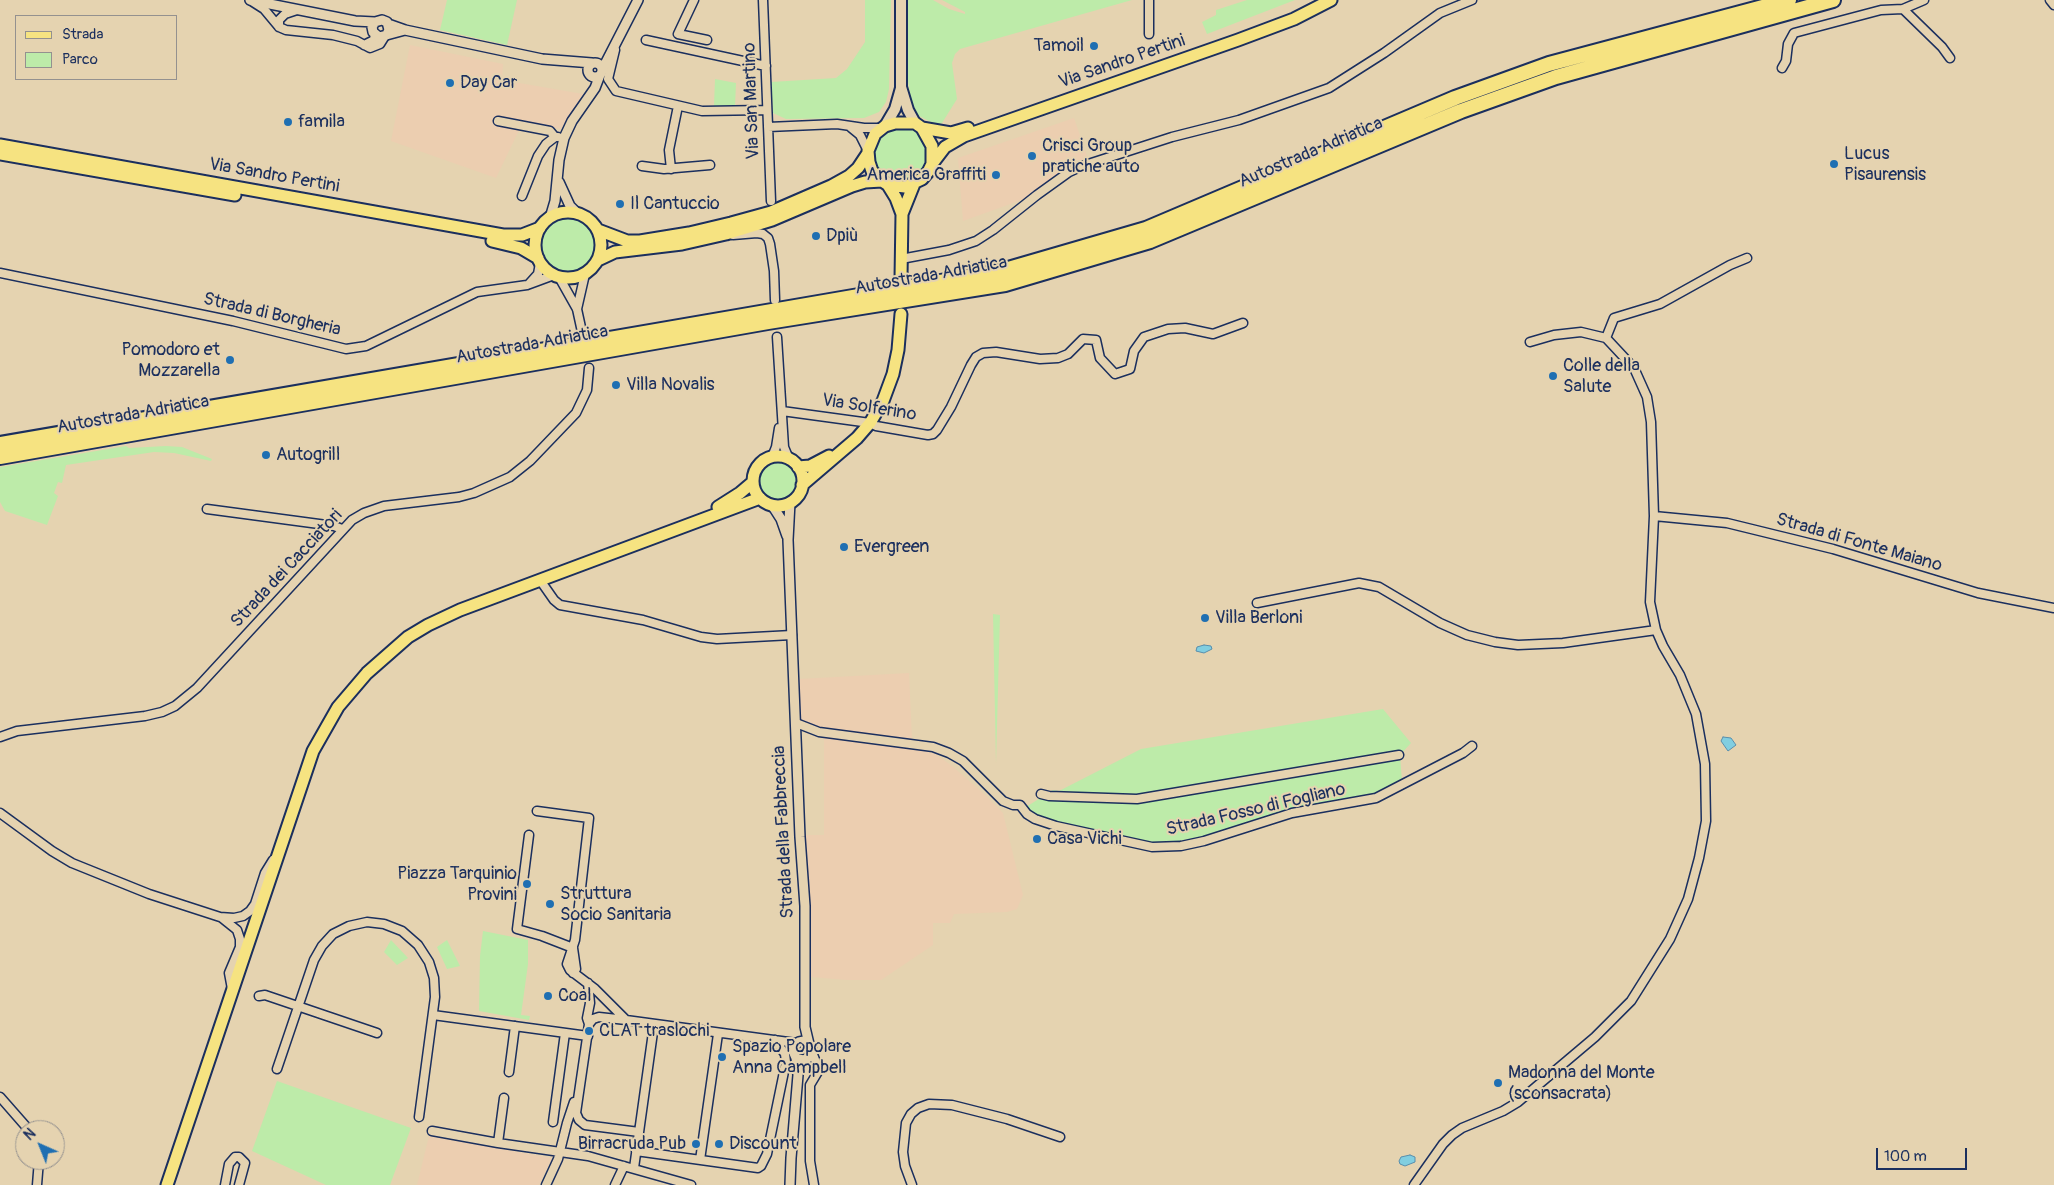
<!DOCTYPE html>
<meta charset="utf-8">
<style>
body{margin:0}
#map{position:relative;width:2054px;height:1185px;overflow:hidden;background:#e5d3b0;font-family:Pangolin,sans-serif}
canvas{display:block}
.legend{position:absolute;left:15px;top:15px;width:162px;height:65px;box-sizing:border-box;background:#e5d3b0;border:1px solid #94918f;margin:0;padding:6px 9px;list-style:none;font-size:15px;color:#1b2f5e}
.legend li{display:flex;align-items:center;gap:10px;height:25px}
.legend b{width:25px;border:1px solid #94918f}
.north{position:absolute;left:15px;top:1120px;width:50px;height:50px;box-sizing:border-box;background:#e5d3b0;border:1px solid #94918f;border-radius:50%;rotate:316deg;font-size:14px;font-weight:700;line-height:20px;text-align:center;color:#1b2f5e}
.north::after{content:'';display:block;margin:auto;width:18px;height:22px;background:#1f6fb2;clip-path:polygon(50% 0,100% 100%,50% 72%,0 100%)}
.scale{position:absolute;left:1876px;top:1148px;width:91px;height:22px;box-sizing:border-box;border:2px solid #1b2f5e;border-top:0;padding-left:6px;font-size:15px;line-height:18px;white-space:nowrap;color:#1b2f5e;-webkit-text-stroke:4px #e5d3b0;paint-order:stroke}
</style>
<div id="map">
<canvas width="2054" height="1185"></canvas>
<ul class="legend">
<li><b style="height:6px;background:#f6e381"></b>Strada</li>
<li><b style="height:14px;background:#bdeba9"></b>Parco</li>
</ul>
<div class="north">N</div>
<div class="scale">100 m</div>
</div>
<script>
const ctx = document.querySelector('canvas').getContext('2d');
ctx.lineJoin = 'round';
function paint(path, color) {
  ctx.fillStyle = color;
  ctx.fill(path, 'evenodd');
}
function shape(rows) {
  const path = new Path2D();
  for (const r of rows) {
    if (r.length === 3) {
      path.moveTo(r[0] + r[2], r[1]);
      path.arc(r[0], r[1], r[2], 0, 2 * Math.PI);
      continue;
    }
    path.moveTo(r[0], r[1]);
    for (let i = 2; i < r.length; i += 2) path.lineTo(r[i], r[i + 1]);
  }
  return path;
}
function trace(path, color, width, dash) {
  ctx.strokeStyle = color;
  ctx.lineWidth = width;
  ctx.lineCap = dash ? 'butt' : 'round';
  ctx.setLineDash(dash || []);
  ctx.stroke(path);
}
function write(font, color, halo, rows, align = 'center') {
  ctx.font = font + ' Pangolin,sans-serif';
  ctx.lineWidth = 4;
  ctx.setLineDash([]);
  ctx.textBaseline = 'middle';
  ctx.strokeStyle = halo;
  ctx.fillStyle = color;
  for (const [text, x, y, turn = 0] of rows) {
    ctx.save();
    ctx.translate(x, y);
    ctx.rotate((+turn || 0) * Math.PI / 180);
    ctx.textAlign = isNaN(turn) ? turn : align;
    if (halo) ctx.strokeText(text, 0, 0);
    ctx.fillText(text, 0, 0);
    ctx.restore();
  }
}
paint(shape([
 [410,45,503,64,502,80,583,94,561,129,523,122,496,178,391,141],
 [1074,118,1088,159,1027,198,963,221,958,158],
 [909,673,912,739,845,732,816,727,800,721,799,679],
 [824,737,913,746,935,754,951,765,984,794,1003,813,1023,895,1017,909,1007,912,954,914,950,923,933,923,933,945,881,980,847,980,811,977,805,835,824,835],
 [429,1136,552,1158,539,1185,417,1185]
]), '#ecceb0');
paint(shape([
 [447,0,517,0,507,45,440,30],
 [865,0,891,0,889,89,886,102,879,112,864,118,786,119,773,113,771,82,836,78,847,69,865,42],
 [908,0,933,0,949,9,965,14,965,12,942,0,1132,0,960,49,955,54,952,63,957,99,942,123,937,125,919,116,913,109,911,103,908,81],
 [1247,0,1295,0,1207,34,1202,22,1216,15,1216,10],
 [715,79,736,83,735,106,714,106],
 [901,154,27],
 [568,245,27],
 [126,446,129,448,166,446,182,447,212,459,211,461,174,453,154,452,66,465,62,483,58,482,54,493,58,496,47,525,5,511,0,502,0,467],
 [778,481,18],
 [993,614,1000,615,996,763],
 [1383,709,1411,743,1400,755,1402,782,1373,796,1256,819,1209,835,1169,843,1137,841,1073,827,1036,816,1026,807,1053,790,1059,791,1141,749],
 [483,931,528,940,528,964,521,1015,530,1016,529,1020,479,1011,480,956],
 [391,940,408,958,397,965,384,952],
 [447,940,460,966,447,969,437,947],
 [277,1081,411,1128,390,1185,326,1185,252,1151]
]), '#bdeba9');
const water = shape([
 [1204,645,1211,646,1212,649,1204,653,1196,651,1197,647,1204,645],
 [1723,737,1731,738,1736,745,1728,751,1721,741,1723,737],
 [1410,1155,1415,1157,1415,1162,1405,1166,1400,1164,1399,1161,1401,1157,1410,1155]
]);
paint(water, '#81cee0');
trace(water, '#588eac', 1);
const minor = shape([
 [694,0,678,34,707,40],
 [763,0,771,201],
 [2050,0,2054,5],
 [253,2,264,9,279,27,286,30,333,35,357,41,370,48,380,44,385,36],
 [1903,9,1942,47,1950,58],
 [279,27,279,20,285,14,297,10],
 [1149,34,1149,0],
 [646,40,766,66],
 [364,45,374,40,375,34],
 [615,50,608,79,616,91,702,111,766,110],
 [1782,68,1786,61,1788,44,1794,33,1881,10,1903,9,1924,0],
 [498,121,550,131,555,137,558,137],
 [849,126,860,135,868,151],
 [768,127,837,124,864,128,882,128],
 [642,166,664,169,710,165],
 [671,169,669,150,678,106],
 [522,196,538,156,546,144,555,137],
 [733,235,757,233,763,234,768,238,770,244,774,271,775,300],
 [901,259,949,250,976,241,993,230,1037,195,1069,172,1082,166,1172,137,1239,120,1329,88,1384,53,1440,13,1472,0],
 [0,273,233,321,346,349,366,346,477,292,527,285,554,275],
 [559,277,577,309,582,332],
 [529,284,538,274,540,263],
 [577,309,585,274],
 [777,337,784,447,789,459],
 [1606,338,1614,318,1660,304,1730,265,1747,258],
 [782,411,870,423,876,426,928,435,933,434,937,430,951,407,971,365,976,357,983,353,996,352,1040,359,1058,358,1068,354,1083,339,1096,340,1100,358,1115,374,1130,369,1134,351,1144,337,1168,329,1185,328,1213,334,1243,323],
 [772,457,776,447,779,428],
 [207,509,334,526,342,529],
 [1654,516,1727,523,1833,549,1978,593,2054,608],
 [540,580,554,600,560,605,643,620,701,637,717,639,792,635],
 [1257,603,1359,583,1379,587,1440,623,1467,635,1495,642,1518,645,1563,643,1656,630],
 [796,723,819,732,933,747,949,753,963,761,1003,801,1013,805,1020,805,1027,814,1035,819,1056,826,1152,847,1181,846,1204,841,1292,813,1376,798,1463,753,1472,746],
 [0,737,17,731,145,716,162,712,175,706,197,688,352,520,364,513,384,506,459,497,474,493,510,477,530,461,576,413,587,390,589,368],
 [1041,794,1049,796,1137,799,1399,755],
 [537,811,589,818,575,940,567,964,570,970,595,989,626,1020],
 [0,813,52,851,72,863,149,894,220,917,234,918,243,916,250,911,255,904,265,873,273,860],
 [529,835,517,929,542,936,573,948],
 [222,918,237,930,240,939,240,947,229,973,232,989],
 [573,973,576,969,573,948],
 [588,983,590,1003,587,1018,589,1024],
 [259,996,265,995,377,1033],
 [433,1015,588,1036],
 [812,1052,819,1070,810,1085,810,1161,814,1185],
 [277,1069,314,960,322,946,333,934,349,926,367,922,384,924,402,931,418,945,429,962,434,978,435,997,419,1117],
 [509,1072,515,1026],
 [0,1097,29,1130],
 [553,1122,565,1033],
 [432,1131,498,1143,588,1156,691,1185],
 [639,1132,585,1125,579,1120,576,1113,589,1024,593,1019,599,1017,626,1020,796,1043],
 [498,1143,504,1098],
 [636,1151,758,1168,761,1166,767,1154,786,1062,785,1054,775,1040],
 [700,1160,718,1034],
 [634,1168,654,1025],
 [37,1185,39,1160],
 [225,1185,229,1164,235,1157,239,1157,245,1163,239,1185],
 [546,1185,558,1159,567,1123,574,1102],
 [615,1185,624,1166],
 [912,1185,905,1166,903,1152,906,1123,911,1114,918,1108,929,1104,952,1105,1007,1119,1060,1137],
 [1414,1185,1443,1144,1452,1135,1462,1128,1503,1111,1518,1102,1595,1037,1631,1001,1670,939,1688,899,1699,858,1706,821,1705,764,1696,714,1680,675,1663,646,1656,630,1650,602,1654,516,1651,422,1647,397,1634,368,1606,338,1581,332,1554,335,1530,342]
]);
const tertiary = shape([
 [250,0,355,21,375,22],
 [388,24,405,30,542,59,592,63],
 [387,34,389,30,387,22,382,20,375,22,372,27,373,32,379,37,405,30],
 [595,70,7],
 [602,70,638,0],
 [559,182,570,206,578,214],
 [550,218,555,201,559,160,564,138,572,121,595,88,600,75],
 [790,502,788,540,800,837,805,906,805,1027,809,1044],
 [772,505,781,519,787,536],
 [790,1185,791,1158,798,1075,796,1058,793,1051,794,1046,799,1042,804,1041,809,1044,812,1049,811,1056,804,1060,796,1058]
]);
const secondary = shape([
 [901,0,901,87,908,110,915,123],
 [885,126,895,109,901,88]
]);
const primary = shape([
 [895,123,915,123,922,128,932,146,932,164,928,172,922,179,905,187,888,185,882,181,872,171,869,162,868,151,875,134,885,126,895,123],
 [922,128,951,133,968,128],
 [0,145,503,235,522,235,540,228],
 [0,154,235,195],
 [932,164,945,147,964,136,1238,40,1294,19,1331,0],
 [888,185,896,198,902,214],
 [568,245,33],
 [598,230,627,241,640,241,689,233,731,223,771,212,831,186,849,176,858,168,868,153],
 [492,241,521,248,538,258],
 [598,260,615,252,682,244,726,234,772,220,852,186,865,182,882,181],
 [901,278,902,214,914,184],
 [778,481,25],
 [798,467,810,466,829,456],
 [802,485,857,438,870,423,883,401,893,374,898,350,901,314],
 [718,507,740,493,753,482],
 [167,1185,313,751,338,707,367,673,408,637,428,625,460,610,760,498]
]);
const motorway = shape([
 [0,444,998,272,1146,229,1455,98,1549,64,1789,0],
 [0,457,768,322,1005,284,1150,241,1461,111,1556,77,1833,0]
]);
trace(minor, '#1b2f5e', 11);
trace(tertiary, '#1b2f5e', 12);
trace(secondary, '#1b2f5e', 14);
trace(primary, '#1b2f5e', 15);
trace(motorway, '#1b2f5e', 18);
trace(minor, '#e5d3b0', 8);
trace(tertiary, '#e5d3b0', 9);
trace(secondary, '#e5d3b0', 10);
trace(primary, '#f6e381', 11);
trace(motorway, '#f6e381', 14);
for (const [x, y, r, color] of [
 [1094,46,5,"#1f6fb2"],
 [450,83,5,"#1f6fb2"],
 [288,122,5,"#1f6fb2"],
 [1032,156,5,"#1f6fb2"],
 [1834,164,5,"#1f6fb2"],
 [996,175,5,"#1f6fb2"],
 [620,204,5,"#1f6fb2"],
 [816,236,5,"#1f6fb2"],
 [230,360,5,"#1f6fb2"],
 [1553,376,5,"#1f6fb2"],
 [616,385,5,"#1f6fb2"],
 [266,455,5,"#1f6fb2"],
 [844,547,5,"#1f6fb2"],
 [1205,618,5,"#1f6fb2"],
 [1037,839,5,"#1f6fb2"],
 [527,884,5,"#1f6fb2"],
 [550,904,5,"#1f6fb2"],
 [548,996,5,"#1f6fb2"],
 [589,1031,5,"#1f6fb2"],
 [722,1057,5,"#1f6fb2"],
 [1498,1083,5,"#1f6fb2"],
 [696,1144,5,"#1f6fb2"],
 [719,1144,5,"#1f6fb2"]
]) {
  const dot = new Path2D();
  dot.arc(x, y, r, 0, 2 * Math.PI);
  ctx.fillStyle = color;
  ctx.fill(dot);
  trace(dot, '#e5d3b0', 2);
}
write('18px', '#1b2f5e', '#e5d3b0', [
 ["Tamoil",1084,46,"right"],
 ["Day Car",460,83],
 ["famila",298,122],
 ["Crisci Group",1042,146],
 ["pratiche auto",1042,167],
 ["Lucus",1844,154],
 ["Pisaurensis",1844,175],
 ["America Graffiti",986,175,"right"],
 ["Il Cantuccio",630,204],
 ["Dpiù",826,236],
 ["Pomodoro et",220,350,"right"],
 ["Mozzarella",220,371,"right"],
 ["Colle della",1563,366],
 ["Salute",1563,387],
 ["Villa Novalis",626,385],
 ["Autogrill",276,455],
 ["Evergreen",854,547],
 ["Villa Berloni",1215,618],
 ["Casa Vichi",1047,839],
 ["Piazza Tarquinio",517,874,"right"],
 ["Provini",517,895,"right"],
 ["Struttura",560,894],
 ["Socio Sanitaria",560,915],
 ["Coal",558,996],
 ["CLAT traslochi",599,1031],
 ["Spazio Popolare",732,1047],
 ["Anna Campbell",732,1068],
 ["Madonna del Monte",1508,1073],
 ["(sconsacrata)",1508,1094],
 ["Birracruda Pub",686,1144,"right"],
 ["Discount",729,1144]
], 'left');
write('18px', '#1b2f5e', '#e5d3b0', [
 ["Via Sandro Pertini",1122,62,-19],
 ["Via San Martino",752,101,-92],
 ["Autostrada Adriatica",1311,153,-23],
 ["Via Sandro Pertini",274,176,10],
 ["Autostrada Adriatica",931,276,-10],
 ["Strada di Borgheria",272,315,13],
 ["Autostrada Adriatica",532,345,-10],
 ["Via Solferino",869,408,9],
 ["Autostrada Adriatica",133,415,-10],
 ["Strada di Fonte Maiano",1859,543,16],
 ["Strada dei Cacciatori",287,569,-47],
 ["Strada Fosso di Fogliano",1256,810,-13],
 ["Strada della Fabbreccia",784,832,-93]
]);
</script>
